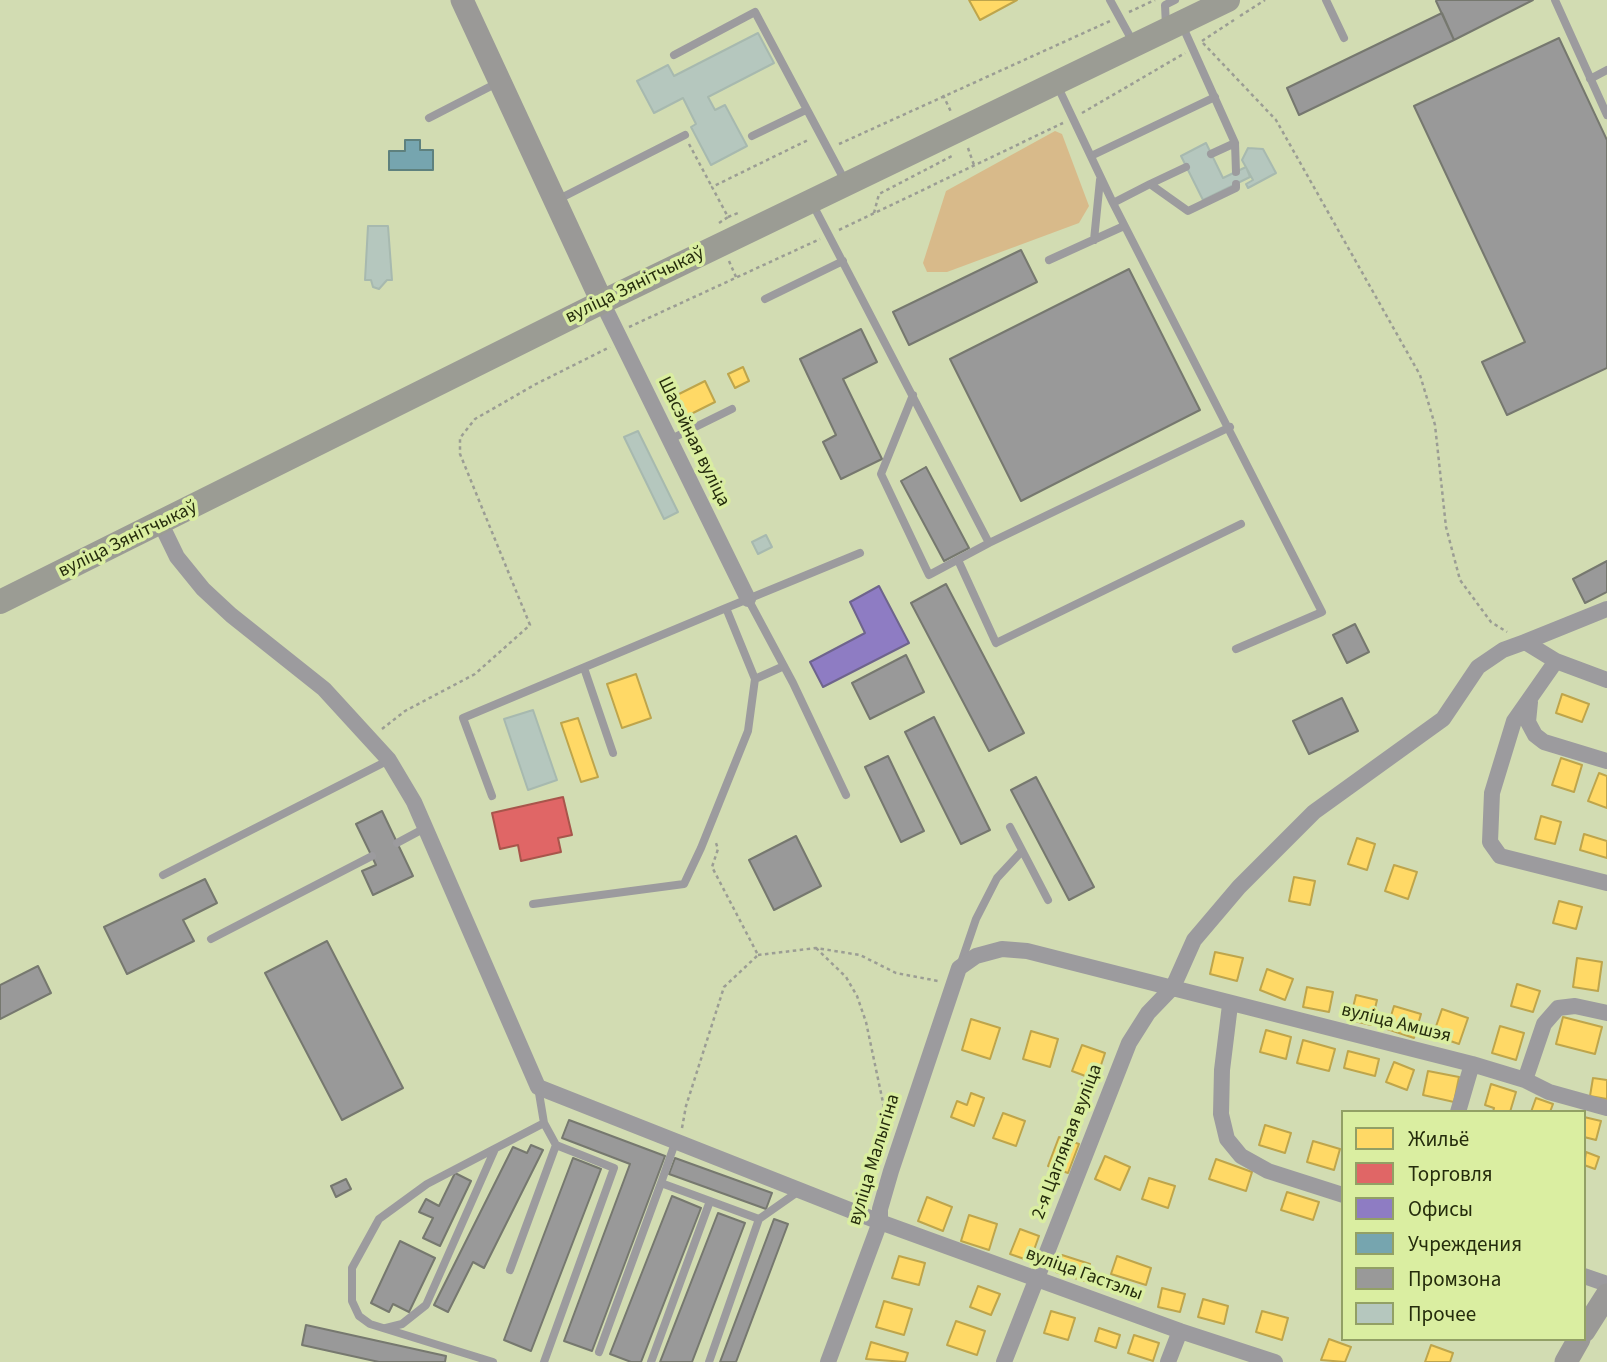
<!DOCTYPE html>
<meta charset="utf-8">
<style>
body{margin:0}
#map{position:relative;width:1607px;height:1362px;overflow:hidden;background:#d2dcb2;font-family:"Source Sans 3",sans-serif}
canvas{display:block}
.legend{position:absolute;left:1341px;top:1110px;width:245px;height:231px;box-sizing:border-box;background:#daeea1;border:2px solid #92a065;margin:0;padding:9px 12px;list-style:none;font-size:21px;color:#252c0c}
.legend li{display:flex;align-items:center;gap:14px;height:35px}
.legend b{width:35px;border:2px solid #92a065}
</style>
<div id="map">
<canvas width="1607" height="1362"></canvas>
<ul class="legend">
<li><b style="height:19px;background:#ffd966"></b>Жильё</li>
<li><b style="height:19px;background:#e06666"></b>Торговля</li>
<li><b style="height:19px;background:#8e7cc3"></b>Офисы</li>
<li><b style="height:19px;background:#76a5af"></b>Учреждения</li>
<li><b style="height:19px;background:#999"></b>Промзона</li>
<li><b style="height:19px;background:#b5c7be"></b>Прочее</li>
</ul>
</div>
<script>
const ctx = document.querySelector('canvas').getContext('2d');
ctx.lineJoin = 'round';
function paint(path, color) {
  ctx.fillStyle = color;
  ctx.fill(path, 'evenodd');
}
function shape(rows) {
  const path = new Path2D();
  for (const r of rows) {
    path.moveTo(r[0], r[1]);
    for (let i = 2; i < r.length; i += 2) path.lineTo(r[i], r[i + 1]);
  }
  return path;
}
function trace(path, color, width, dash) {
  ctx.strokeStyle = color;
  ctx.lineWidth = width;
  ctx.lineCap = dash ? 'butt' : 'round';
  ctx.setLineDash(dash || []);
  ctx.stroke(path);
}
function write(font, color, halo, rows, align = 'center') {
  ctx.font = font + ' "Source Sans 3",sans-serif';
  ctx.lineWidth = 7;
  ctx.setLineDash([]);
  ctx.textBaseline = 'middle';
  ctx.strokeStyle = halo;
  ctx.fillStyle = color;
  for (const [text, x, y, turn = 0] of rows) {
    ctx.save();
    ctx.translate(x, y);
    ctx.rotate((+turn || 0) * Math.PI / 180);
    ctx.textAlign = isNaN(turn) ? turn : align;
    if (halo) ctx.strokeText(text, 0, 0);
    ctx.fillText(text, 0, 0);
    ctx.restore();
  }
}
paint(shape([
 [1055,131,1062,134,1089,206,1079,223,947,272,927,272,923,263,946,191]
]), '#d8ba8a');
const homes = shape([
 [969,0,1017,0,980,20,969,0],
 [743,367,749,381,735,388,728,374,743,367],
 [705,381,715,402,685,417,675,396,705,381],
 [636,674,651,718,622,728,607,684,636,674],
 [1562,694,1589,704,1582,722,1556,713,1562,694],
 [578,718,598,777,581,782,561,723,578,718],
 [1561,758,1582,765,1574,792,1552,785,1561,758],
 [1599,773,1607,776,1607,808,1588,801,1599,773],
 [1541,816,1561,822,1555,844,1535,839,1541,816],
 [1584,834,1607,841,1607,858,1580,850,1584,834],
 [1357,838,1375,844,1367,870,1348,864,1357,838],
 [1394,865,1417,872,1408,899,1385,891,1394,865],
 [1294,877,1315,881,1310,905,1289,901,1294,877],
 [1559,901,1582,907,1576,929,1553,923,1559,901],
 [1215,952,1243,958,1237,981,1210,974,1215,952],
 [1577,958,1602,962,1598,991,1573,987,1577,958],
 [1267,969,1293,979,1285,1000,1260,990,1267,969],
 [1517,984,1540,991,1533,1012,1511,1006,1517,984],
 [1307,987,1333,992,1329,1012,1303,1007,1307,987],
 [1356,995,1377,1000,1371,1025,1350,1020,1356,995],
 [1394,1006,1421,1014,1414,1038,1387,1029,1394,1006],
 [1442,1009,1468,1018,1459,1044,1433,1035,1442,1009],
 [1563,1017,1602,1027,1595,1054,1556,1044,1563,1017],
 [971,1019,1000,1028,990,1059,962,1050,971,1019],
 [1500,1026,1524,1033,1516,1060,1492,1053,1500,1026],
 [1266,1030,1291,1037,1286,1059,1260,1052,1266,1030],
 [1031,1031,1058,1039,1050,1067,1023,1059,1031,1031],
 [1303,1040,1335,1049,1329,1071,1297,1063,1303,1040],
 [1082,1045,1105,1053,1096,1080,1072,1071,1082,1045],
 [1348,1051,1379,1059,1375,1076,1344,1068,1348,1051],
 [1394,1062,1414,1070,1407,1090,1386,1082,1394,1062],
 [1428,1071,1459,1077,1454,1102,1423,1095,1428,1071],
 [1593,1078,1607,1080,1607,1099,1590,1096,1593,1078],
 [1491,1084,1516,1092,1510,1112,1493,1112,1494,1108,1485,1105,1491,1084],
 [971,1093,984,1098,974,1126,951,1117,957,1101,967,1105,971,1093],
 [1536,1098,1553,1104,1550,1112,1531,1112,1536,1098],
 [1003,1113,1025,1121,1016,1146,993,1138,1003,1113],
 [1584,1117,1601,1121,1596,1140,1584,1137,1584,1117],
 [1265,1125,1291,1133,1285,1153,1259,1145,1265,1125],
 [1059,1137,1079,1144,1068,1173,1048,1166,1059,1137],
 [1313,1141,1340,1149,1334,1170,1307,1162,1313,1141],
 [1586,1152,1599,1157,1595,1169,1584,1165,1586,1152],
 [1105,1156,1130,1167,1120,1190,1095,1179,1105,1156],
 [1216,1159,1252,1172,1246,1191,1209,1179,1216,1159],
 [1149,1178,1175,1186,1168,1208,1142,1199,1149,1178],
 [1287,1192,1319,1202,1313,1220,1281,1210,1287,1192],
 [927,1197,952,1207,943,1231,918,1221,927,1197],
 [969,1215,997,1224,989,1250,961,1241,969,1215],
 [1020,1229,1039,1236,1030,1261,1010,1254,1020,1229],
 [1062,1255,1090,1264,1084,1281,1056,1272,1062,1255],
 [899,1256,925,1263,919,1285,892,1278,899,1256],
 [1117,1256,1151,1268,1146,1285,1111,1274,1117,1256],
 [978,1286,1000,1294,991,1315,970,1307,978,1286],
 [1162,1288,1185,1294,1180,1312,1158,1307,1162,1288],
 [1203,1299,1228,1306,1224,1324,1198,1317,1203,1299],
 [884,1301,912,1309,904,1335,876,1327,884,1301],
 [1051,1311,1075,1318,1068,1340,1044,1333,1051,1311],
 [1262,1311,1288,1318,1282,1340,1256,1332,1262,1311],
 [956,1321,985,1331,977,1355,947,1345,956,1321],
 [1099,1328,1120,1335,1116,1348,1095,1341,1099,1328],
 [1134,1335,1159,1343,1153,1361,1128,1353,1134,1335],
 [1329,1339,1351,1347,1345,1362,1321,1360,1329,1339],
 [871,1342,908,1353,905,1362,866,1359,871,1342],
 [1431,1345,1453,1353,1450,1362,1425,1362,1431,1345]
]);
paint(homes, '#ffd966');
trace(homes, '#bea54b', 2);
const shops = shape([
 [563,797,572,835,558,838,561,852,521,861,518,845,500,849,492,813,563,797]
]);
paint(shops, '#e06666');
trace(shops, '#a8554b', 2);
const offices = shape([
 [879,586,909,643,823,687,810,662,865,633,850,602,879,586]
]);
paint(offices, '#8e7cc3');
trace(offices, '#6e648c', 2);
const public = shape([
 [405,140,420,140,420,150,433,150,433,170,389,170,389,151,405,151,405,140]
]);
paint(public, '#76a5af');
trace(public, '#5e817e', 2);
const industry = shape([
 [1533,0,1454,40,1436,1,1437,0,1533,0],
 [1442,13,1454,40,1299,115,1287,88,1442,13],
 [1559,38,1607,140,1607,368,1507,415,1482,362,1525,342,1414,106,1559,38],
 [1021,250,1037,282,909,345,893,312,1021,250],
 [1129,269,1200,410,1021,501,950,359,1129,269],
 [861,329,877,362,843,379,882,459,841,479,823,442,836,435,800,359,861,329],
 [926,467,969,548,944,561,901,481,926,467],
 [1607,561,1607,592,1585,603,1573,579,1607,561],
 [946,584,1024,733,989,751,911,603,946,584],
 [1355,624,1369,652,1347,663,1333,635,1355,624],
 [906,655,924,692,870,719,852,683,906,655],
 [1342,698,1358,731,1309,754,1293,721,1342,698],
 [934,717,990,830,961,844,905,732,934,717],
 [888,756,924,831,901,842,865,767,888,756],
 [1036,777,1094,887,1069,900,1011,790,1036,777],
 [382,811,413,876,373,895,362,871,376,865,356,824,382,811],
 [796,836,821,886,774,910,749,860,796,836],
 [205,879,217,903,183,920,194,941,127,974,104,927,205,879],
 [327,941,403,1088,342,1120,265,973,327,941],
 [38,966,51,993,0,1019,0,985,38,966],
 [569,1120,665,1156,592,1351,564,1341,630,1164,562,1138,569,1120],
 [531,1145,543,1150,484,1268,473,1262,448,1312,434,1305,513,1147,527,1153,531,1145],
 [573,1158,601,1169,531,1351,504,1340,573,1158],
 [675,1158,772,1193,766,1209,669,1174,675,1158],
 [455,1173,471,1181,440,1246,423,1238,433,1218,419,1212,426,1199,439,1206,455,1173],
 [346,1179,351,1189,336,1197,331,1186,346,1179],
 [672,1196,701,1208,641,1362,631,1362,610,1354,672,1196],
 [718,1213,745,1223,692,1362,660,1362,718,1213],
 [774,1219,788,1224,736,1362,720,1362,774,1219],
 [400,1241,435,1258,409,1312,393,1304,389,1312,371,1303,400,1241],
 [306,1325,446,1356,445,1362,379,1362,302,1345,306,1325]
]);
paint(industry, '#999');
trace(industry, '#76786f', 2);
const building = shape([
 [758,33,774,63,708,97,715,110,725,105,747,146,711,165,691,127,696,124,683,98,654,113,637,81,668,65,674,76,758,33],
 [1206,143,1223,178,1246,167,1250,177,1203,200,1181,156,1206,143],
 [1248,148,1263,149,1276,173,1248,188,1246,184,1253,180,1242,160,1248,148],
 [368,226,388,226,392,280,387,280,379,289,373,287,371,280,365,280,368,226],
 [638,431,678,512,664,519,624,437,638,431],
 [766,535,772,547,758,554,752,542,766,535],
 [533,710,557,780,528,790,504,719,533,710]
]);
paint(building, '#b5c7be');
trace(building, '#a7b9af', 2);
trace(shape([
 [1129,12,1155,0],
 [1240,16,1265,0],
 [1202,41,1234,20],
 [1203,43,1276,120,1420,375,1435,425,1446,527,1460,580,1491,622,1507,632],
 [943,95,952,114],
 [1082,113,1185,53],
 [689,144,712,187],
 [839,144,1110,21],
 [968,148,975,168],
 [874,213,879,194,952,156],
 [728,217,738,213],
 [719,223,728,217,712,187,810,139],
 [839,230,1063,123],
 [729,261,736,277],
 [629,327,820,239],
 [382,729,405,711,475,674,530,625,460,454,460,438,475,419,536,384,610,347],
 [816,948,846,977,857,996,866,1022,889,1131],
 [758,955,816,948,860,955,896,973,938,981],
 [682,1128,686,1106,724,987,758,955,712,867,718,849,716,843]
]), '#9b9d94', 2.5, [3.5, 3.5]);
trace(shape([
 [1110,0,1133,42],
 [1326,0,1344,38],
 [1555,0,1607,115],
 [1182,25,1235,143,1236,172],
 [1166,26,1165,5,1175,0],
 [674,55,755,12,845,181],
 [1590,79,1607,70],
 [1057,85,1113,203,1322,612,1236,649],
 [429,118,499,82],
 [752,136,806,110],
 [1211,154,1235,143],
 [1091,156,1215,97],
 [1150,184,1186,167],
 [557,200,685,135],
 [812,203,989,543,1230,427],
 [1113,203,1150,184,1188,211,1236,188,1236,184],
 [1094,240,1100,180],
 [1049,260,1124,226],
 [765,299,843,261],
 [913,395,881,474,929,575,989,543],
 [669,440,732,409],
 [958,560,996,643,1241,524],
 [748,599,793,683,846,795],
 [584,668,613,753],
 [755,679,784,666],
 [492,796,463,718,726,608],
 [1010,827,1048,900],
 [397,843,425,828],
 [163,875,389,760],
 [533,904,684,884,701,848,748,731,755,679,726,608,860,553],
 [211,939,372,856],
 [961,963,976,919,997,878,1022,851],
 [675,1143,661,1183,759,1219],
 [510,1270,556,1145,544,1123],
 [386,1328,402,1324,426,1305,495,1149],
 [599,1352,661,1183],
 [493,1362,370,1324,359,1316,352,1301,352,1268,379,1219,427,1184,544,1123,538,1087],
 [544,1362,614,1168,556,1145],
 [651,1362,710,1201],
 [709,1362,759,1219,799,1191]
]), '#9c9b9e', 8);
trace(shape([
 [602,302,748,599],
 [161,524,177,557,203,589,231,615,324,689,389,760,414,802,538,1087,880,1222,1180,1331,1275,1362],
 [1607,609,1525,642,1556,661,1607,680],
 [1556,661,1514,721,1492,793,1490,842,1500,856,1607,883],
 [1530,702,1528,722,1535,735,1544,742,1607,761],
 [1230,1005,1222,1070,1221,1114,1227,1139,1241,1156,1268,1171,1343,1195],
 [1525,1080,1544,1024,1558,1008,1575,1006,1607,1013],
 [1458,1112,1472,1064],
 [1584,1276,1607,1284],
 [828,1362,880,1222,880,1209,891,1171,959,968,976,956,1002,949,1027,951,1472,1064,1525,1080,1549,1092,1607,1108],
 [1004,1362,1129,1043,1148,1013,1173,987,1194,940,1239,887,1314,812,1443,719,1478,667,1503,650,1525,642],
 [1168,1362,1180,1331]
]), '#9c9b9e', 16);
trace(shape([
 [462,0,602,302],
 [1584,1331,1607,1295],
 [1566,1362,1579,1339]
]), '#9a9997', 23);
trace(shape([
 [0,602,602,302,1228,0]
]), '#9b9c94', 24);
write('19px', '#252c0c', '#daeea1', [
 ["вуліца Зянітчыкаў",635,286,-26],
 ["Шасэйная вуліца",693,442,64],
 ["вуліца Зянітчыкаў",128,540,-26],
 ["вуліца Амшэя",1396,1024,14],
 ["2-я Цагляная вуліца",1068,1142,-69],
 ["вуліца Малыгіна",875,1160,-73],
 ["вуліца Гастэлы",1084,1275,20]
]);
</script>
